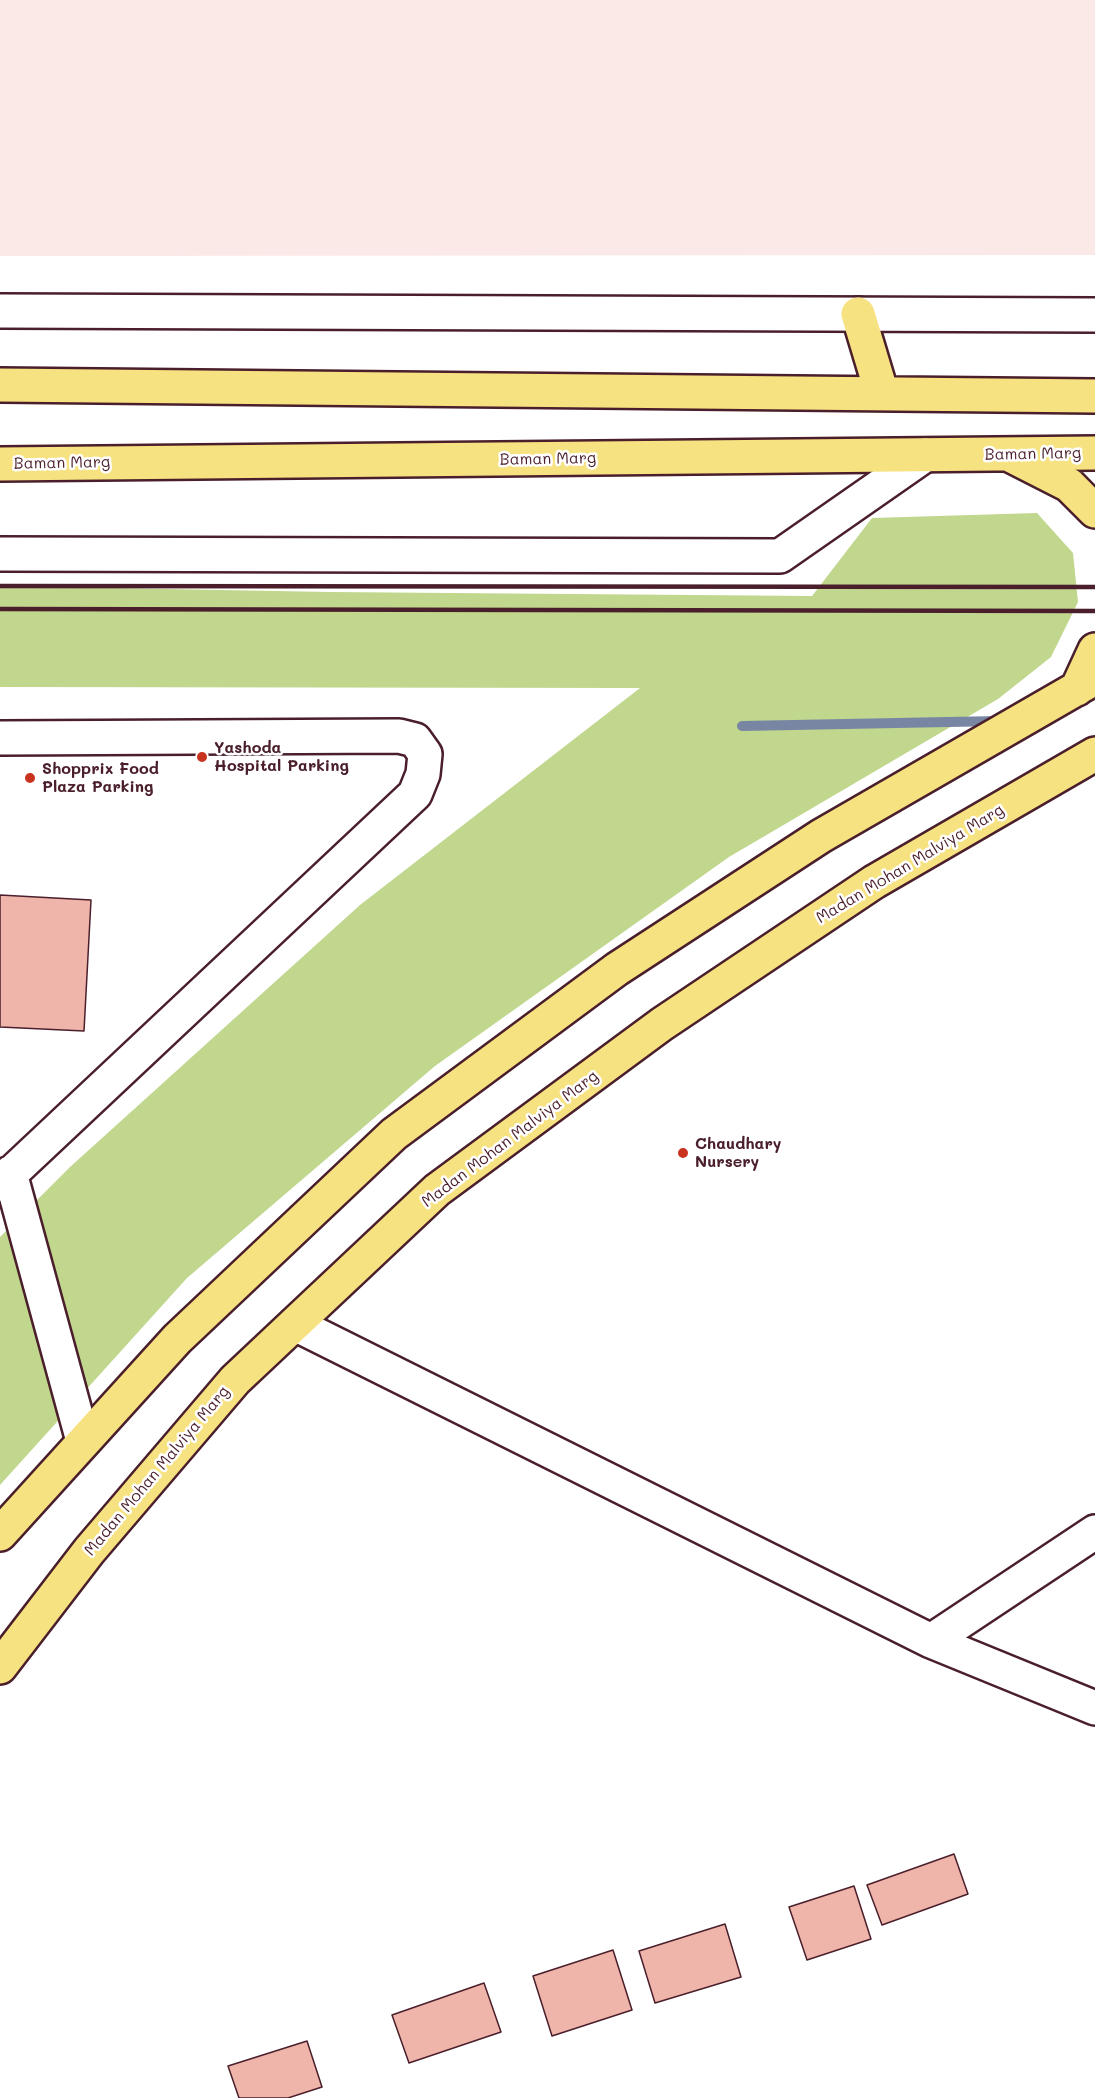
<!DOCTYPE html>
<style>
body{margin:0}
canvas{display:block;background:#fff}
</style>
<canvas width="1095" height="2098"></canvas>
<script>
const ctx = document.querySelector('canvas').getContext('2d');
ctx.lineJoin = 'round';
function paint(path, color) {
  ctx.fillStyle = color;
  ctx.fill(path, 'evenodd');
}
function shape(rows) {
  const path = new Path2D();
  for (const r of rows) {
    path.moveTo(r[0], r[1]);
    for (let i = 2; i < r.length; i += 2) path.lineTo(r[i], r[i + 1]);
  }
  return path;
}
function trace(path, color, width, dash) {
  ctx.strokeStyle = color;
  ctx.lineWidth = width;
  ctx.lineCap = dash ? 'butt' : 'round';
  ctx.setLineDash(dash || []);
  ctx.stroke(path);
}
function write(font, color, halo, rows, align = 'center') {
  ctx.font = font + ' Mali,sans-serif';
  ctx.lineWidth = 5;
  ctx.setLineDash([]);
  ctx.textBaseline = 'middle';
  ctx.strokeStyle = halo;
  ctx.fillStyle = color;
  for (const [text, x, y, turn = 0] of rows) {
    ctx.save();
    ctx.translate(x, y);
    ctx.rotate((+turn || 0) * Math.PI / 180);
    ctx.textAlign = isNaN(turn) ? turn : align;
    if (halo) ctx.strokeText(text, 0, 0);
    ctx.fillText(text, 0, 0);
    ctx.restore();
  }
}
paint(shape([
 [0,0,1095,0,1095,255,0,256]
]), '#fae9e6');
paint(shape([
 [1037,513,1073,553,1078,602,1051,657,998,699,729,857,435,1066,187,1278,0,1485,0,1237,70,1167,360,905,640,688,0,687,0,586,330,592,812,596,872,518]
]), '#c0d78d');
trace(shape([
 [742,726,1000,721]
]), '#7886a4', 10);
const building = shape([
 [0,895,91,900,84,1031,0,1027,0,895],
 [954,1854,968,1894,882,1925,867,1885,954,1854],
 [854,1886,871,1939,807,1960,789,1907,854,1886],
 [725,1924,741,1977,655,2003,639,1951,725,1924],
 [613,1950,632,2010,552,2036,533,1976,613,1950],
 [484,1983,501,2032,409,2063,392,2015,484,1983],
 [307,2041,322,2087,288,2098,239,2098,228,2066,307,2041]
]);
paint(building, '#efb5aa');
trace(building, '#4a1f2b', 1.5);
const minor = shape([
 [0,311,1095,315],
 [0,554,780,556,925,455],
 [0,738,399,736,415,740,425,754,423,774,415,794,0,1184],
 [10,1173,83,1441],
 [295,1324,931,1641,1095,1708],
 [931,1641,1095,1532]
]);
const major = shape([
 [858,314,882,394],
 [0,385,1095,396],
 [1012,456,1069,485,1095,511],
 [0,464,1095,453],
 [1077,689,1095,650],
 [0,1534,177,1339,394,1134,617,969,821,836,1095,678],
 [0,1667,89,1551,235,1380,437,1190,662,1024,874,882,1095,754]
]);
trace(minor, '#4a1f2b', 38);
trace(major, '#4a1f2b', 38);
trace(minor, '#fff', 33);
trace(major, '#f7e281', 33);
trace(shape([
 [0,586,1095,587],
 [0,609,1095,611]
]), '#4a1f2b', 4.5);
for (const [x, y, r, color] of [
 [202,757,6,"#c8321e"],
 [30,778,6,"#c8321e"],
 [683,1153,6,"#c8321e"]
]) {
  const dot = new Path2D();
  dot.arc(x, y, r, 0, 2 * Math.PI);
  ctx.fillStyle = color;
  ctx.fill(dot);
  trace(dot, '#fff', 2);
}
write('16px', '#4a1f2b', '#fff', [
 ["Baman Marg",1033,454,-1],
 ["Baman Marg",548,459,-1],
 ["Baman Marg",62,463,-1],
 ["Madan Mohan Malviya Marg",910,864,-31],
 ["Madan Mohan Malviya Marg",510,1139,-37],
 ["Madan Mohan Malviya Marg",157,1471,-50]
]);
write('bold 16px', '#4a1f2b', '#fff', [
 ["Yashoda",214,748],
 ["Hospital Parking",214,766],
 ["Shopprix Food",42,769],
 ["Plaza Parking",42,787],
 ["Chaudhary",695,1144],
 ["Nursery",695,1162]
], 'left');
</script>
